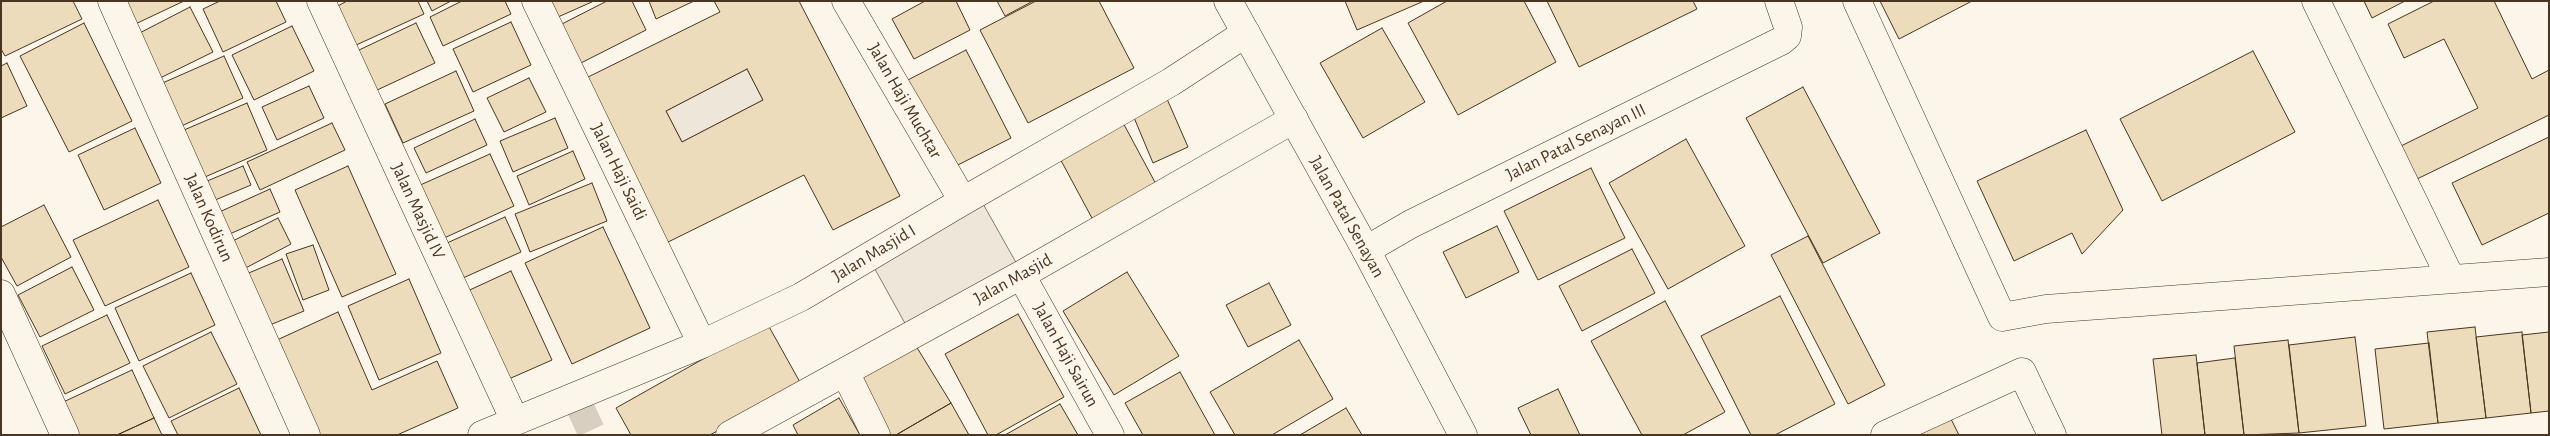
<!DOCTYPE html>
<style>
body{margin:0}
#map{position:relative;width:2550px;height:436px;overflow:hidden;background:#fbf6e9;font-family:"Alegreya Sans",sans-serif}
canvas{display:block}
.frame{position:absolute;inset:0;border:2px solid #4a3520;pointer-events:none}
</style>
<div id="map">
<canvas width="2550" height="436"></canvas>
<div class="frame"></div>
</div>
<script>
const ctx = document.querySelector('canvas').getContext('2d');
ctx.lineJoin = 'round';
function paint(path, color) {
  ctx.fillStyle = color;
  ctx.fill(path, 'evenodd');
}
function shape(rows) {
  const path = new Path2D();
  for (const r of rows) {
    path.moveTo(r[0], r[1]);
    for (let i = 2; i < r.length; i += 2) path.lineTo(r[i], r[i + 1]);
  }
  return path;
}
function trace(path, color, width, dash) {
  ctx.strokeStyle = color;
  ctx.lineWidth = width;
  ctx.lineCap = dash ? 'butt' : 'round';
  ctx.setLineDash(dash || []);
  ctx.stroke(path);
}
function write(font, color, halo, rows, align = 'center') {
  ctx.font = font + ' "Alegreya Sans",sans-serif';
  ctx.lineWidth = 4;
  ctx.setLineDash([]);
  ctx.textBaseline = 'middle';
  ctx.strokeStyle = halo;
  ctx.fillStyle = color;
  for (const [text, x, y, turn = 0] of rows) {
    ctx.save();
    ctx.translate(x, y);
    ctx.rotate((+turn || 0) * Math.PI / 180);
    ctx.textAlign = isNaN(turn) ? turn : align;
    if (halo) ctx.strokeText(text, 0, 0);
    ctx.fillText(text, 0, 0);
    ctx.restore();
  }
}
const green = shape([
 [747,69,763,100,682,142,666,111,747,69],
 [982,202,1018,266,907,327,871,262,982,202]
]);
paint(green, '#ede6d9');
trace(green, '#887966', 1);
const building = shape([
 [1,1,73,1,82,19,5,56,1,49,1,1],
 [117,1,184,1,129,27,117,1],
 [220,1,276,1,286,22,223,52,203,9,220,1],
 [347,1,418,1,424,14,354,46,336,7,347,1],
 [427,1,451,1,432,11,427,1],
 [462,1,505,1,511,14,443,46,430,17,462,1],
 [540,1,594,1,549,21,540,1],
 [607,1,632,1,646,30,575,66,556,27,607,1],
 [649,1,694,1,656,19,649,1],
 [714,1,799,1,900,196,833,230,804,175,662,245,580,81,720,12,714,1],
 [747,69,763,100,682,142,666,111,747,69],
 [925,1,956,1,970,30,914,59,892,19,925,1],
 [997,1,1033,1,1005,16,997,1],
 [1036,1,1099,1,1134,68,1028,123,980,30,1036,1],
 [1345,1,1424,1,1357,30,1345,1],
 [1447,1,1524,1,1556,62,1458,115,1408,23,1447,1],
 [1547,1,1693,1,1697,9,1579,67,1547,1],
 [1880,1,1972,1,1899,39,1880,1],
 [2364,1,2405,1,2372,18,2364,1],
 [2434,1,2494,1,2532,79,2549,70,2549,115,2417,179,2401,146,2478,108,2444,39,2404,58,2388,24,2434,1],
 [190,7,213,52,152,82,130,38,190,7],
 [511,22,531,65,473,92,453,49,511,22],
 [84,23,132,121,69,152,20,56,84,23],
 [416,23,435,63,375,91,357,51,416,23],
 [292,26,314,71,254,100,232,55,292,26],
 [1382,28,1425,102,1363,138,1320,63,1382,28],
 [966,50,1011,138,948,170,902,83,966,50],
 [2253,51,2295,132,2162,201,2120,119,2253,51],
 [224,56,243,98,177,128,158,85,224,56],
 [7,63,27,106,1,118,1,66,7,63],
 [456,71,474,111,403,143,385,104,456,71],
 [529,78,546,112,504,132,487,98,529,78],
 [309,86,324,118,277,140,262,107,309,86],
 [1803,87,1880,233,1823,263,1746,118,1803,87],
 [1164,92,1188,147,1153,163,1130,108,1164,92],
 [247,103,267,150,198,180,177,133,247,103],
 [555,118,568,148,513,172,500,141,555,118],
 [475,119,487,145,426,173,414,148,475,119],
 [1121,119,1157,186,1093,220,1057,153,1121,119],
 [332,123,345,150,260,190,247,162,332,123],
 [135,128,161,183,104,210,78,155,135,128],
 [2086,130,2123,210,2082,254,2072,233,2014,261,1977,181,2086,130],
 [2549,137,2549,213,2482,245,2452,183,2549,137],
 [1686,139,1745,246,1668,289,1609,183,1686,139],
 [573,151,585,179,529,205,517,176,573,151],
 [490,154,514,206,442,239,418,186,490,154],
 [243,166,251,185,208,203,200,184,243,166],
 [348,166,396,274,342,297,295,190,348,166],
 [1591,168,1625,238,1538,280,1504,211,1591,168],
 [592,183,607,221,530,252,515,214,592,183],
 [270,189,280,212,225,236,215,214,270,189],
 [158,200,189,267,105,306,73,240,158,200],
 [44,205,71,257,17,286,1,257,1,227,44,205],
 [505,217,521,252,454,282,438,247,505,217],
 [278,218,291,244,238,272,225,245,278,218],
 [1497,226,1519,272,1466,298,1443,252,1497,226],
 [603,227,650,328,572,364,525,263,603,227],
 [1808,236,1885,385,1848,404,1771,255,1808,236],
 [313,245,329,290,303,300,286,254,313,245],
 [1632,249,1655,293,1582,331,1559,286,1632,249],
 [282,259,304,311,265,327,244,275,282,259],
 [72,267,94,310,40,337,18,295,72,267],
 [511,271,552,360,502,382,461,294,511,271],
 [1127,272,1179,356,1114,395,1063,311,1127,272],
 [191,273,215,325,139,361,115,308,191,273],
 [409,279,441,353,379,380,348,306,409,279],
 [1269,283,1291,325,1248,347,1226,305,1269,283],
 [1780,296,1835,404,1775,435,1751,435,1701,336,1780,296],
 [1665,301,1725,412,1683,435,1642,435,1591,341,1665,301],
 [338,312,372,390,437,361,458,408,397,435,319,435,277,340,338,312],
 [1018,314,1064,397,996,435,988,435,945,354,1018,314],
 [107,315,130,363,65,394,42,346,107,315],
 [767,323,801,384,710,435,631,435,616,408,767,323],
 [2475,327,2486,418,2438,423,2427,332,2475,327],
 [211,332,237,384,169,418,143,366,211,332],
 [2522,332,2531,413,2486,418,2476,337,2522,332],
 [2549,332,2549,411,2531,413,2522,335,2549,332],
 [2355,337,2366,426,2299,433,2289,345,2355,337],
 [1299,340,1333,399,1272,435,1235,435,1210,392,1299,340],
 [2288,340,2299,433,2244,435,2234,346,2288,340],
 [2429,343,2438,423,2384,429,2375,349,2429,343],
 [916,346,951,403,896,435,889,435,857,381,916,346],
 [2196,355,2205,435,2162,435,2153,359,2196,355],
 [2235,358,2244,435,2205,435,2197,363,2235,358],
 [132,370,154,418,117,435,74,435,59,404,132,370],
 [1180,372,1215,435,1143,435,1125,403,1180,372],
 [239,388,261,435,178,435,171,421,239,388],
 [1558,389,1580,435,1531,435,1518,408,1558,389],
 [839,398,860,435,798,435,793,425,839,398],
 [951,403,969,435,896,435,951,403],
 [1060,404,1078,435,1005,435,1060,404],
 [1346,408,1362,435,1300,435,1346,408],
 [1947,411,1959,435,1901,435,1947,411],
 [154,418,162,435,117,435,154,418]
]);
paint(building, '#ecdcbc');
trace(building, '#4a3520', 1);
trace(shape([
 [579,405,593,435]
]), '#d8cfc1', 28, [28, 14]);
const street = shape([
 [112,1,306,435],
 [321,1,515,421],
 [536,1,702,344],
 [846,1,963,201],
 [1857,1,2002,317,2046,309,2549,272],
 [2316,1,2451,279],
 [1366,250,1411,224,1781,41,1787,36,1788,27,1779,1],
 [1021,275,1110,435],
 [1,294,65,435],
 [845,372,876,435],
 [482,435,702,344,801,297,963,201,1171,82,1246,33],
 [730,435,1021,275,1294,119],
 [1885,435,2022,372,2052,435]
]);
const secondary = shape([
 [1228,1,1366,250,1463,435]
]);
trace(street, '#4a3520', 29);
trace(secondary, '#4a3520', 29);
trace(street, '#fbf6e9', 28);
trace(secondary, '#fbf6e9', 28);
write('18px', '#4a3520', '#fbf6e9', [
 ["Jalan Haji Muchtar",905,101,60],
 ["Jalan Patal Senayan III",1576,142,-26],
 ["Jalan Haji Saidi",619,172,64],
 ["Jalan Masjid IV",418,211,65],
 ["Jalan Patal Senayan",1347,217,61],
 ["Jalan Kodirun",209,218,66],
 ["Jalan Masjid I",874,253,-31],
 ["Jalan Masjid",1013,279,-29],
 ["Jalan Haji Sairun",1066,355,61]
]);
</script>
